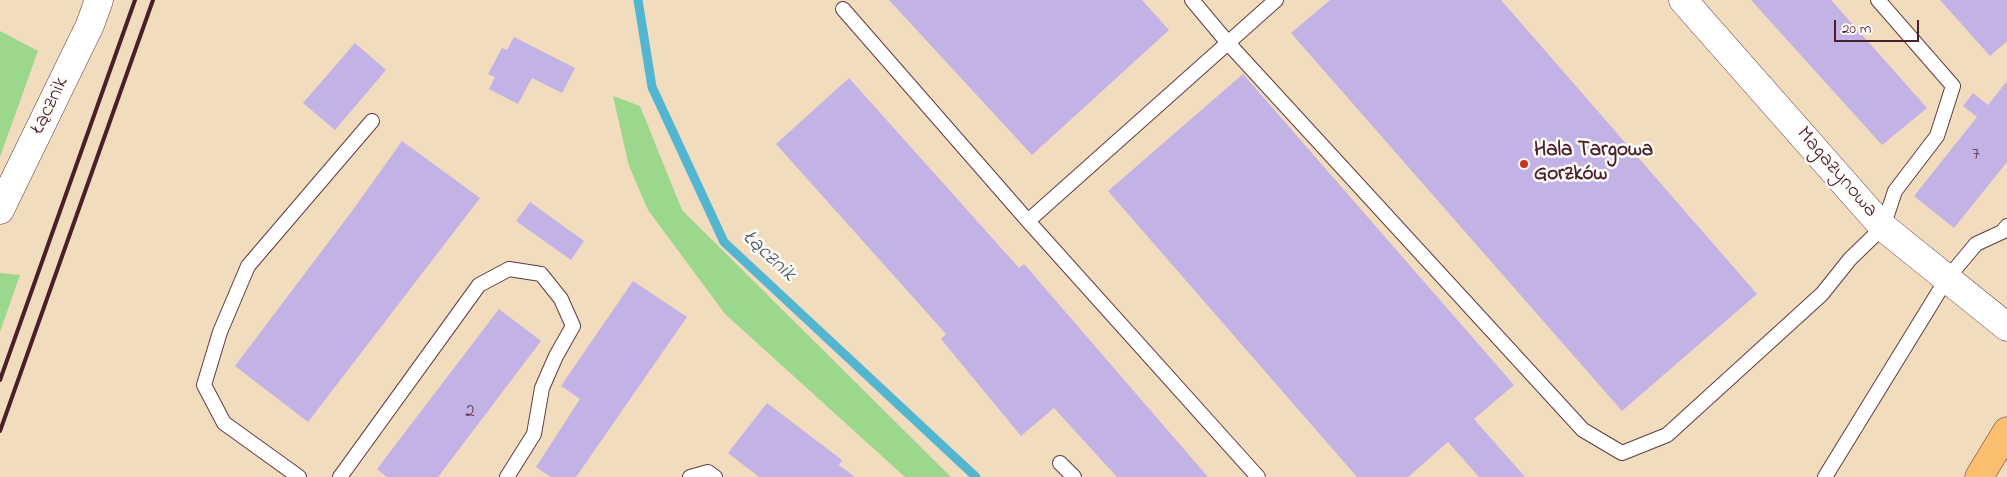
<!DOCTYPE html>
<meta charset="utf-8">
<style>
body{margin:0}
#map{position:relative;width:2007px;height:477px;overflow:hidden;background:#f2dcbe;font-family:"Indie Flower",sans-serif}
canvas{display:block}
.scale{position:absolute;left:1834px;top:20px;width:85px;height:22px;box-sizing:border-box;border:2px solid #4a1f2b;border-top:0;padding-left:6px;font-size:15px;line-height:18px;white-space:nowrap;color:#4a1f2b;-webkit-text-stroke:4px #fdfcf7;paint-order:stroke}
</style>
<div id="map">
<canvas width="2007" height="477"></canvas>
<div class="scale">20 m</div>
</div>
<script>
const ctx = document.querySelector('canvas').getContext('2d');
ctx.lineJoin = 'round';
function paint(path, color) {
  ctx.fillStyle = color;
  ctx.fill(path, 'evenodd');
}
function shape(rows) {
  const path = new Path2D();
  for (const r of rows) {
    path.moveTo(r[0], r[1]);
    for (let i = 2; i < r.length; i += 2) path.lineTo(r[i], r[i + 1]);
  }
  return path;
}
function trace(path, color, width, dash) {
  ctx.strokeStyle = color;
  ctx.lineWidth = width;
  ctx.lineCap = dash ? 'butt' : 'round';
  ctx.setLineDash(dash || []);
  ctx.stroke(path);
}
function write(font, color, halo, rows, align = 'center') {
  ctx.font = font + ' "Indie Flower",sans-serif';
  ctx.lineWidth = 5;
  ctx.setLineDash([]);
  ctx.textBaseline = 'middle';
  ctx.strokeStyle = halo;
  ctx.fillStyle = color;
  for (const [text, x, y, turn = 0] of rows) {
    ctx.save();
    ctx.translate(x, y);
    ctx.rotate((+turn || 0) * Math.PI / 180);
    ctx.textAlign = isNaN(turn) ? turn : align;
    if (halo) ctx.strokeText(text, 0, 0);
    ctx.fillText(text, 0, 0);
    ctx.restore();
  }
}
paint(shape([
 [0,31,38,51,0,157],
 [613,96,640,106,682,210,951,477,905,477,725,314,648,210,629,166],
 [0,273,20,275,0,332]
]), '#9bd88d');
trace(shape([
 [638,0,652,87,724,242,976,477]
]), '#52b6d1', 9);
paint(shape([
 [889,0,1142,0,1169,30,1032,155],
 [1330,0,1501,0,1757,294,1622,411,1291,33],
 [1751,0,1831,0,1927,108,1882,145],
 [1940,0,2007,0,2007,41,1990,56],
 [514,37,575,68,562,93,532,78,518,104,489,89,495,77,488,74,502,48,507,50],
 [355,43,386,70,335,130,303,103],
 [1243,74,1514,385,1474,419,1525,477,1479,477,1448,442,1408,477,1357,477,1108,191],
 [849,78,1019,268,1024,264,1208,477,1117,477,1054,408,1021,436,941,339,946,334,776,144],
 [2007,81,2007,162,1954,228,1914,196,1977,117,1963,106,1973,93,1988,105],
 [402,141,480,198,308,422,235,366,355,207],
 [530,202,584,241,571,260,516,221],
 [633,281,687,317,576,477,551,477,536,467,580,399,561,386],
 [499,309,541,341,438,477,387,477,377,469],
 [767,403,842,460,839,465,855,477,759,477,728,453]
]), '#c2b2e6');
const service = shape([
 [1192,0,1228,43,1583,430,1622,453,1667,435,1822,294,1850,259,1883,227,1895,191,1937,136,1953,86,1878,0],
 [843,9,1028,221,1258,477],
 [1028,221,1276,0],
 [1060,463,1074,477],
 [299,477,224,423,204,385,220,332,248,266,372,121],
 [340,477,479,285,509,269,541,274,561,299,573,326,556,356,542,388,534,434,507,477],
 [690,477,708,472,715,477],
 [1825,477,1946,280,1976,244,2002,232,2007,226]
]);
const minor = shape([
 [1683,0,1883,227,2007,327],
 [0,210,90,25,99,0]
]);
const primary = shape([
 [1979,477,2007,431]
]);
trace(service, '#633b41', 16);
trace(minor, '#633b41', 29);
trace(primary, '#633b41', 29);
trace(service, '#fff', 14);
trace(minor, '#fff', 28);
trace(primary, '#fbbd6e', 28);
trace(shape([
 [0,380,135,0],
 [0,431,153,0]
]), '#4a1f2b', 4);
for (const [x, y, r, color] of [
 [1524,164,5,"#c8321e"]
]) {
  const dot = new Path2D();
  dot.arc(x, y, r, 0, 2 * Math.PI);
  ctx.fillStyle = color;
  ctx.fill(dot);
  trace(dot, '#fdfcf7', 2);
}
write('19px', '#68445a', null, [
 ["7",1976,156],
 ["2",470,413]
]);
write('21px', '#4a1f2b', '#fdfcf7', [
 ["Łącznik",51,106,-64],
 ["Magazynowa",1836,173,49]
]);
write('bold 21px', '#4a1f2b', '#fdfcf7', [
 ["Hala Targowa",1534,152],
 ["Gorzków",1534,176]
], 'left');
write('italic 22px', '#4d5b6d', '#fdfcf7', [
 ["Łącznik",768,257,43]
]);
</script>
